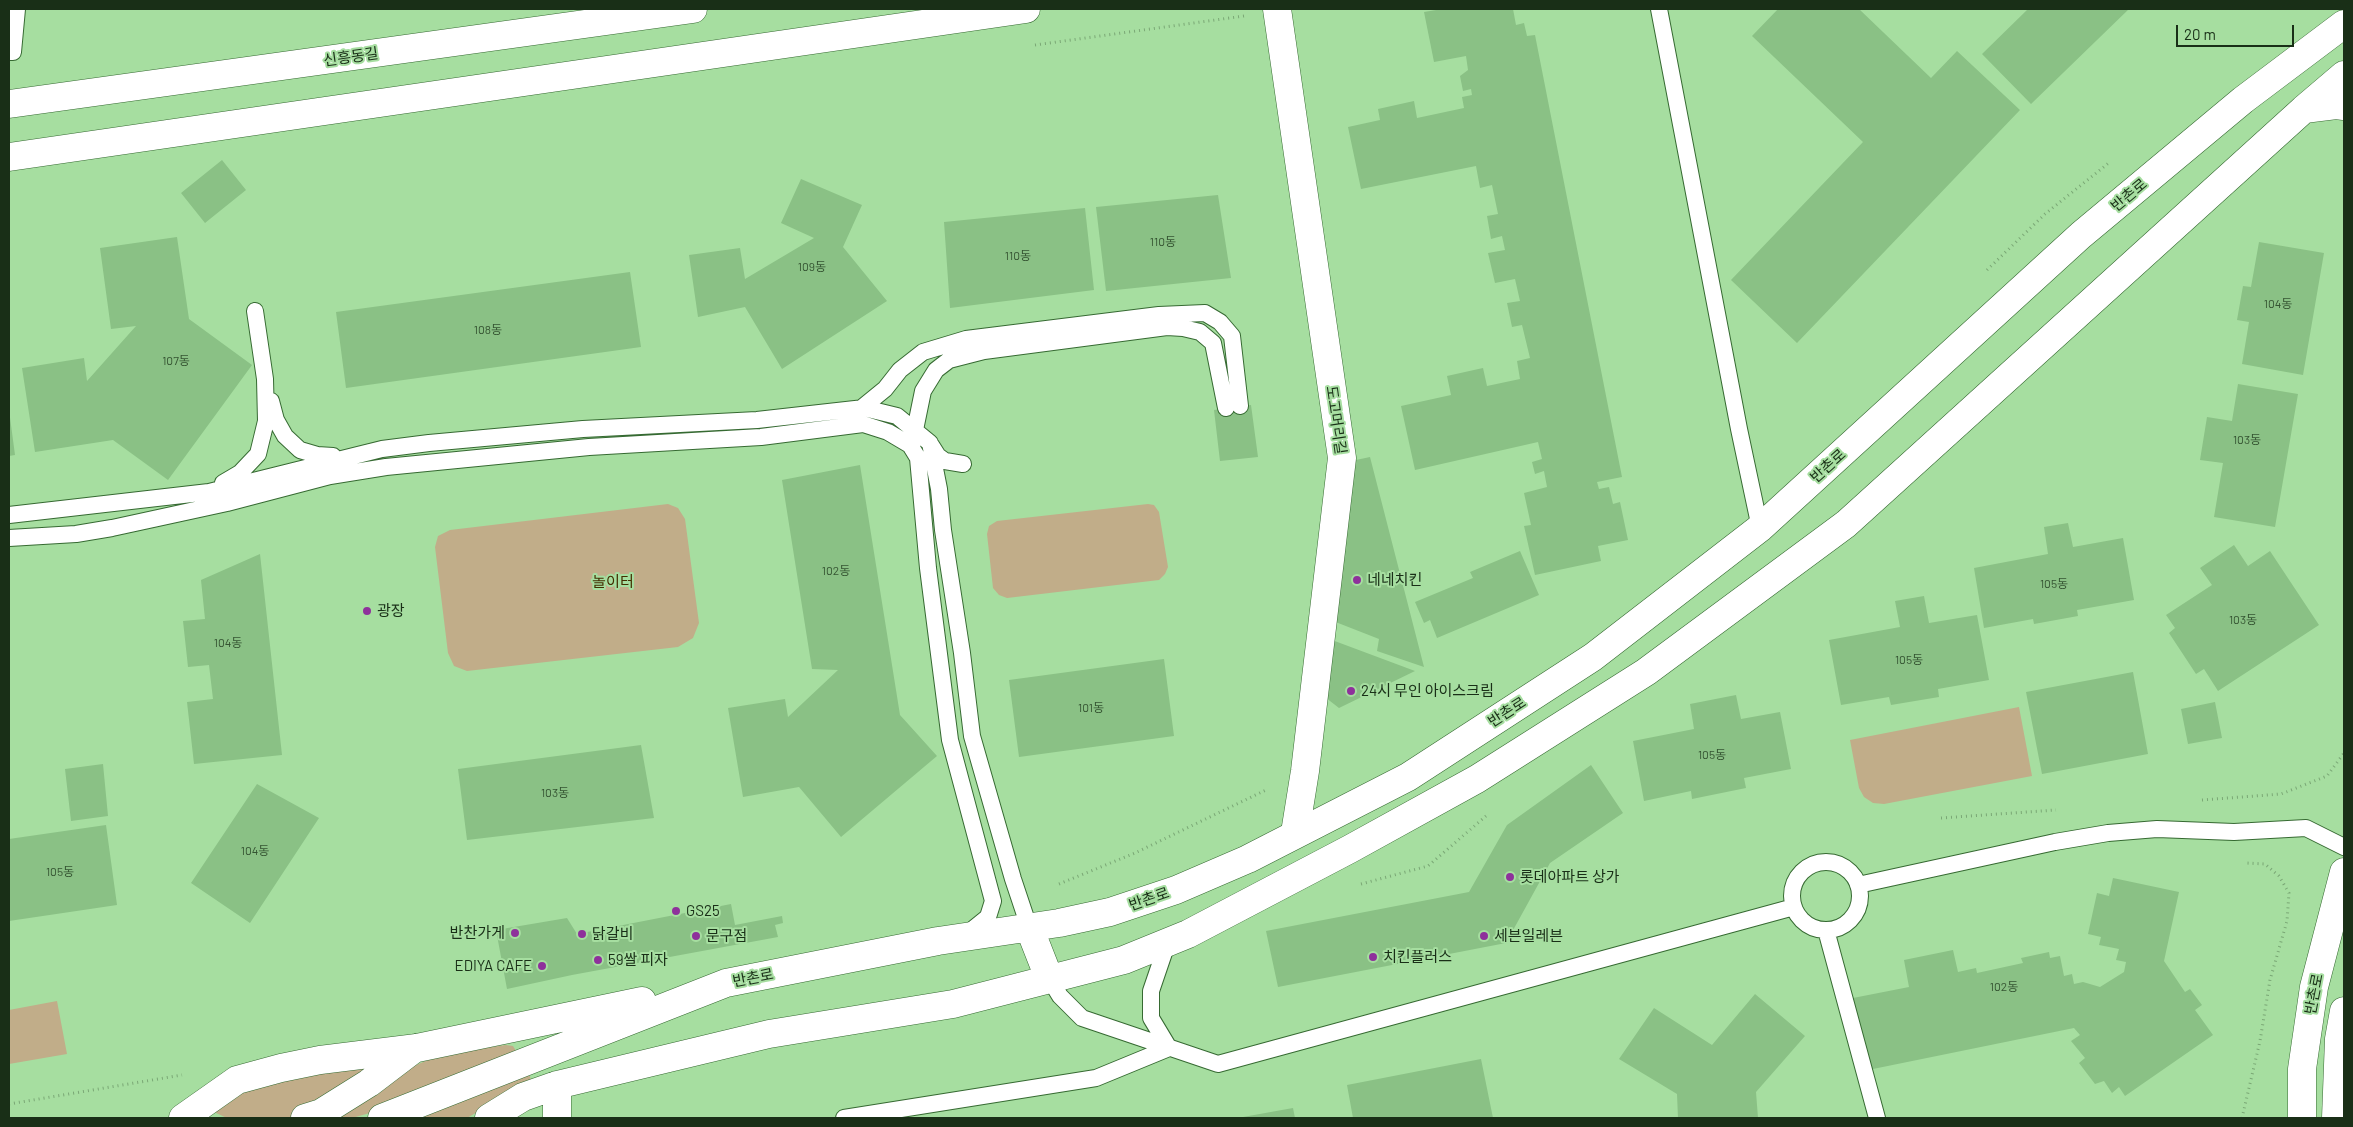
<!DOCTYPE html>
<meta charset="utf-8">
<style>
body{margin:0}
#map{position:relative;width:2353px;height:1127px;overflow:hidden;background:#a6dea0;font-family:Barlow,sans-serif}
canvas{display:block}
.frame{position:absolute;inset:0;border:10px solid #192f17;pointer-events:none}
.scale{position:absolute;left:2176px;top:25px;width:118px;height:22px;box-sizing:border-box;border:2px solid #192f17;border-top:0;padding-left:6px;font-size:15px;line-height:18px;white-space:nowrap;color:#192f17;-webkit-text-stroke:4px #a6dea0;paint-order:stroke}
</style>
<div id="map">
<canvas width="2353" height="1127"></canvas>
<div class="frame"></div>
<div class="scale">20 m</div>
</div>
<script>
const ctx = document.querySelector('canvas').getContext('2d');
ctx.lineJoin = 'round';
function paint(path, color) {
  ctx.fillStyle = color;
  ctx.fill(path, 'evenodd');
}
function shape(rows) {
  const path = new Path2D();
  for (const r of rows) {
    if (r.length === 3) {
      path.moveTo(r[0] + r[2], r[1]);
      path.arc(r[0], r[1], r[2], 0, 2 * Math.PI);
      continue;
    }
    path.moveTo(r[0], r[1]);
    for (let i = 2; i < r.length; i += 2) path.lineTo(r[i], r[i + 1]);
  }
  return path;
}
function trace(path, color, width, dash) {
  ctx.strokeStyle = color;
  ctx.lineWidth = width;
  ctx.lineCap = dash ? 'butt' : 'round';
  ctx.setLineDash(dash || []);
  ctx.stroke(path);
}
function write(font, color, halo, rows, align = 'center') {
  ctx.font = font + ' Barlow,"Noto Sans KR",sans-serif';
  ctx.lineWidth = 4;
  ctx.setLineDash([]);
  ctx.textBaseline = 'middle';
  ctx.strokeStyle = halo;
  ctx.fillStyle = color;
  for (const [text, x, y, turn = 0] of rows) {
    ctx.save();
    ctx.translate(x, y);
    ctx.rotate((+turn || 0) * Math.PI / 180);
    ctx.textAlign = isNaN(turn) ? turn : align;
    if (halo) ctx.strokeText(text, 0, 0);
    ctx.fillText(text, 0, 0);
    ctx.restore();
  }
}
paint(shape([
 [668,504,678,508,685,519,699,623,693,638,678,647,467,671,454,666,448,653,435,547,438,536,450,530],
 [1148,504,1154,505,1159,512,1168,567,1165,574,1159,580,1007,598,999,595,993,588,987,534,989,526,997,521],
 [2019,707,2032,776,1884,804,1873,803,1864,797,1859,788,1850,740],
 [57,1001,67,1054,9,1064,9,1010],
 [506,1045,513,1046,518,1054,384,1109,352,1118,328,1118,407,1069,430,1059,474,1049],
 [378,1062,318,1107,287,1118,227,1118,203,1107,202,1103,280,1080],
 [523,1075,530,1076,531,1081,467,1118,406,1118]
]), '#c1ad89');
paint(shape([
 [1442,9,1513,9,1516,25,1524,23,1527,36,1535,35,1622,477,1597,482,1599,489,1609,487,1613,504,1620,502,1628,540,1598,546,1601,561,1535,575,1524,526,1531,525,1524,493,1547,487,1544,471,1535,474,1532,462,1542,459,1538,442,1415,470,1401,406,1451,395,1447,376,1483,368,1487,386,1520,379,1517,361,1530,358,1522,325,1512,327,1507,303,1520,301,1515,279,1495,283,1488,253,1505,250,1502,236,1491,239,1487,216,1498,214,1492,185,1480,188,1476,166,1361,189,1348,127,1380,120,1378,109,1414,101,1417,118,1464,108,1462,97,1472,95,1471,89,1463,91,1460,76,1468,70,1466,56,1434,62,1424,12],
 [1778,9,1859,9,1931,78,1957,51,2020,110,1797,343,1731,280,1863,142,1752,36],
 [2028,9,2129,9,2031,104,1982,54],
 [222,160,246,190,205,223,181,193],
 [801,179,862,205,843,247,887,301,782,369,745,307,698,317,689,255,740,248,745,279,814,238,781,223],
 [1218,195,1231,278,1106,291,1096,207],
 [1085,208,1094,290,950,308,944,222],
 [177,237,189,319,252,365,168,480,113,440,35,452,22,368,84,358,87,381,136,326,111,329,100,248],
 [2259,242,2324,253,2303,375,2242,364,2249,322,2237,320,2243,286,2251,287],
 [630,272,641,347,346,388,336,312],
 [2238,384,2298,394,2275,527,2214,517,2223,463,2200,460,2207,417,2232,421],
 [1251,405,1258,457,1220,461,1214,410],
 [9,410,15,455,9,456],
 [1370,457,1424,667,1377,651,1379,639,1333,621,1356,460],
 [860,465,900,715,937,756,841,837,799,787,743,797,728,708,785,699,788,717,838,670,812,669,782,480],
 [2068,523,2073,547,2123,538,2134,600,2077,610,2078,616,2034,624,2033,619,1984,628,1974,568,2048,554,2044,527],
 [2234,545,2248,566,2270,551,2319,625,2218,691,2204,669,2196,674,2169,633,2175,628,2166,615,2212,585,2200,568],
 [1520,551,1539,595,1437,638,1430,620,1424,623,1415,602,1473,578,1470,572],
 [260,554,282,755,194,764,187,702,213,699,209,665,188,667,183,621,205,619,201,580],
 [1924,596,1929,623,1977,615,1989,680,1938,689,1939,697,1891,705,1889,697,1841,705,1829,640,1900,627,1895,601],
 [1332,640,1415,671,1339,708,1321,694],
 [1164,659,1174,736,1019,757,1009,680],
 [2133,672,2148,754,2042,774,2026,692],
 [1736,695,1741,719,1780,712,1791,769,1744,778,1746,788,1692,799,1691,791,1644,801,1633,741,1694,729,1690,704],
 [2215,702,2222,738,2188,744,2181,709],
 [641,745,654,818,467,840,458,769],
 [103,764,108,816,71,821,65,769],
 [1591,765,1623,813,1550,863,1506,943,1278,987,1266,931,1469,892,1507,825],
 [257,784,319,818,250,923,191,883],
 [106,825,117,905,9,921,9,839],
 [2113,878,2179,892,2164,961,2185,992,2190,989,2202,1005,2195,1010,2213,1035,2125,1096,2119,1087,2112,1093,2104,1081,2095,1084,2079,1063,2085,1058,2071,1041,2080,1035,2074,1028,1868,1070,1853,998,1909,987,1904,960,1953,950,1958,972,1976,968,1977,973,2023,963,2021,958,2049,952,2050,958,2060,956,2064,976,2072,974,2074,984,2083,982,2100,987,2124,972,2126,962,2116,960,2119,949,2099,945,2101,937,2088,934,2097,893,2109,896],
 [731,904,735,925,782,916,783,923,775,925,778,937,572,975,507,989,496,930,567,918,577,934],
 [1755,994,1805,1036,1756,1092,1758,1118,1678,1118,1677,1094,1619,1059,1654,1008,1712,1045],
 [1481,1059,1493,1118,1353,1118,1347,1085],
 [1293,1108,1295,1118,1243,1118,1243,1117]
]), '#8ac185');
const service = shape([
 [1659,9,1739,429,1760,528],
 [9,52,13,52,17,9],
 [271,401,276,420,285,436,300,450,317,455,333,456],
 [858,411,885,389,900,370,923,352,966,339,1159,315,1205,313,1220,322,1232,336,1240,406],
 [916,439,915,430,923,391,936,370,949,360,984,351,1167,327,1183,328,1200,332,1213,343,1226,408],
 [931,445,938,456,945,461,963,464],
 [223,483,240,473,258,454,266,421,265,379,255,311],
 [9,515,209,492,382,449,429,443,583,429,757,420,864,408,897,416,930,443,939,489,943,530,962,653,972,736,1013,879,1029,927],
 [9,538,76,534,112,528,227,503,330,476,386,467,589,447,761,437,863,424,888,432,910,445,918,458,928,568,950,740,993,901,988,917,967,934],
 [1826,896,34],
 [1858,885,2055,842,2108,833,2157,829,2234,832,2306,828,2344,847],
 [1826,930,1877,1118],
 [1049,978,1060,996,1082,1018,1218,1064,1794,907],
 [844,1118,1096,1078,1169,1048,1151,1018,1151,991,1167,944]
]);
const minor = shape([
 [1277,9,1342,458,1305,771,1295,833],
 [9,104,693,9],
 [2304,109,2344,75],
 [9,157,1026,9],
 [1029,927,1049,978],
 [557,1085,557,1118],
 [183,1118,237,1080,281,1068,320,1060,417,1048,642,1001],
 [305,1118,321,1113,369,1083,415,1048],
 [382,1118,726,983,938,941,1059,923,1110,912,1176,890,1248,859,1408,777,1593,657,1760,528,2081,235,2243,100,2344,24],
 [489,1118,523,1097,557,1085,769,1034,953,1004,1124,960,1188,934,1350,849,1477,779,1646,672,1846,524,2304,109,2336,105,2344,106],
 [2302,1118,2302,1069,2314,987,2344,872],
 [2336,1118,2339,1039,2344,1011]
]);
trace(service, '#366a32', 18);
trace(minor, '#366a32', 29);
trace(shape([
 [1035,45,1244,16],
 [1987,270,2045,214,2110,162],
 [2202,800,2281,794,2327,776,2344,753],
 [1941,818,2056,810],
 [1059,884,1135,853,1268,789],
 [1361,884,1428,866,1486,816],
 [9,1104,182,1075],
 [2242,1118,2260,1041,2270,980,2287,921,2289,893,2279,876,2265,864,2246,863]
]), '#7aa775', 3, [1, 4]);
trace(service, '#fff', 16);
trace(minor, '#fff', 28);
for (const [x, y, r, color] of [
 [1357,580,5,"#8e319b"],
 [367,611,5,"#8e319b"],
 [1351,691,5,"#8e319b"],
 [1510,877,5,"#8e319b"],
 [676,911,5,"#8e319b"],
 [515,933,5,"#8e319b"],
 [582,934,5,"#8e319b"],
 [696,936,5,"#8e319b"],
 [1484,936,5,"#8e319b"],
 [1373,957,5,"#8e319b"],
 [598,960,5,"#8e319b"],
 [542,966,5,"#8e319b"]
]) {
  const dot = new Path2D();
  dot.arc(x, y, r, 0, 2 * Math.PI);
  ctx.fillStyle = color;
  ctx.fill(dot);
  trace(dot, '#a6dea0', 2);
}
write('12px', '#355432', null, [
 ["110동",1163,242],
 ["110동",1018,256],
 ["109동",812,267],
 ["104동",2278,304],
 ["108동",488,330],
 ["107동",176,361],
 ["103동",2247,440],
 ["102동",836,571],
 ["105동",2054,584],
 ["103동",2243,620],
 ["104동",228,643],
 ["105동",1909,660],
 ["101동",1091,708],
 ["105동",1712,755],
 ["103동",555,793],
 ["104동",255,851],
 ["105동",60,872],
 ["102동",2004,987]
]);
write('15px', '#192f17', '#a6dea0', [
 ["신흥동길",351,57,-8],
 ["반촌로",2129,195,-40],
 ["도고머리길",1336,420,82],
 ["반촌로",1828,466,-42],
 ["반촌로",1507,712,-33],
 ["반촌로",1149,899,-19],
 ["반촌로",753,978,-11],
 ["반촌로",2314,994,-79]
]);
write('15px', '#192f17', '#a6dea0', [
 ["네네치킨",1367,580],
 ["광장",377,611],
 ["24시 무인 아이스크림",1361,691],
 ["롯데아파트 상가",1520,877],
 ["GS25",686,911],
 ["반찬가게",505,933,"right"],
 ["닭갈비",592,934],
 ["문구점",706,936],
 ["세븐일레븐",1494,936],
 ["치킨플러스",1383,957],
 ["59쌀 피자",608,960],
 ["EDIYA CAFE",532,966,"right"]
], 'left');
write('15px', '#432e00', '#a6dea0', [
 ["놀이터",613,582]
]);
</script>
